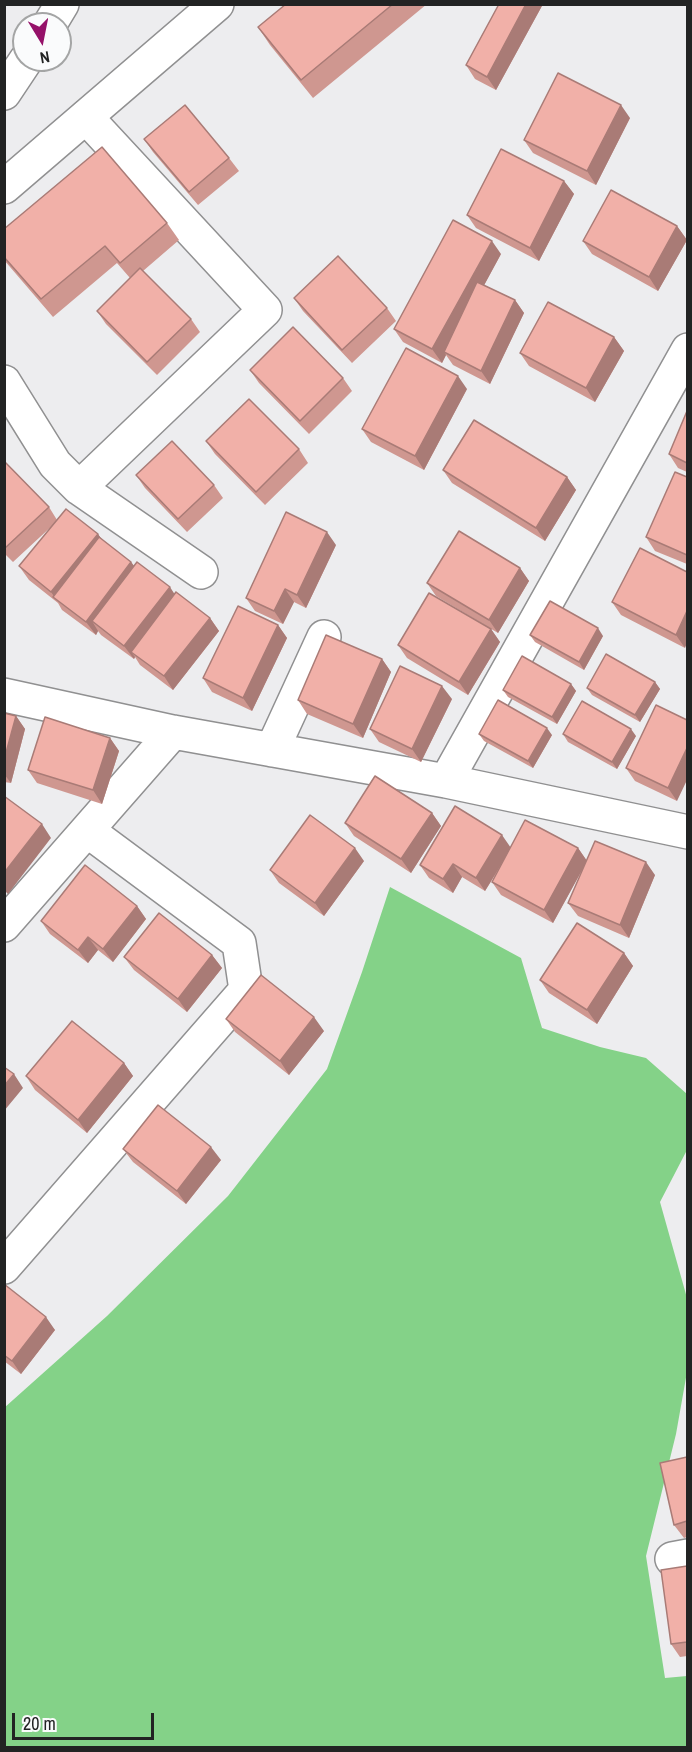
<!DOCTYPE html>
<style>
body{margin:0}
#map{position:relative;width:692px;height:1752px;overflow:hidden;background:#ededef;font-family:"Archivo Narrow",sans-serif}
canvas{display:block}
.frame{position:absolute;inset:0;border:6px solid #222323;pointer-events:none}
.north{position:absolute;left:12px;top:12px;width:60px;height:60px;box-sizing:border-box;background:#fafbfc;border:2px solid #a4a5a5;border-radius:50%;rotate:170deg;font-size:16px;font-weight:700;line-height:24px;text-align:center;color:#222323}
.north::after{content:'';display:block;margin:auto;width:21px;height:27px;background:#951169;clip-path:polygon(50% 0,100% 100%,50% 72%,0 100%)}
.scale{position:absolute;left:12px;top:1713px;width:142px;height:27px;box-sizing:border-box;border:3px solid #222323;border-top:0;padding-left:8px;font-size:18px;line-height:21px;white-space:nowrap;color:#222323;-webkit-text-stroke:4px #fafbfc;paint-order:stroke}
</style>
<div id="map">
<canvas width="692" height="1752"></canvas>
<div class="frame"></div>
<div class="north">N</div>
<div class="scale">20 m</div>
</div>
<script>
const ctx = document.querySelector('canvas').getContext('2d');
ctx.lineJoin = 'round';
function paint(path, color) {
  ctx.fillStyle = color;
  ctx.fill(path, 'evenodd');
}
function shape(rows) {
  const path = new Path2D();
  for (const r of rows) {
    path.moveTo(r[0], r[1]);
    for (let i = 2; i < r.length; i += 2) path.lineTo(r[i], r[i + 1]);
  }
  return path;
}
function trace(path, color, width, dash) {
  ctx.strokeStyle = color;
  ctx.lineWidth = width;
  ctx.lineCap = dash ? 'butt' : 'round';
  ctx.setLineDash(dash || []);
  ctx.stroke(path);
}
paint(shape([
 [390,887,521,958,542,1028,600,1047,646,1058,687,1094,687,1150,660,1202,687,1298,687,1372,676,1434,646,1556,665,1678,687,1676,687,1747,5,1747,4,1408,107,1316,228,1196,327,1069,362,972]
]), '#84d288');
const street = shape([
 [50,24,62,4],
 [4,93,26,60],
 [4,382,55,464,79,488,201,572],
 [79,488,265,310,86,117],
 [4,695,173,732,446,781,688,832],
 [272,750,324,637],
 [446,781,688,350],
 [4,925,173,732],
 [4,1267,246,990,239,943,88,831],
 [672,1559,688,1556]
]);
const secondary = shape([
 [4,187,217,4]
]);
trace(street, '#909091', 36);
trace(secondary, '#909091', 36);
trace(street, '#fff', 33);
trace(secondary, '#fff', 33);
paint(shape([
 [286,4,427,4,313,98,270,45,258,27],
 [499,4,543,4,496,90,475,79,466,65],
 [630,118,596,185,533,153,524,140],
 [144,139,229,158,239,171,198,205,153,152],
 [564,181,574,194,539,261,476,228,467,215],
 [167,223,179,240,143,271,191,319,200,332,157,375,106,324,97,311,130,278,117,263,53,317,4,260,4,229],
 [677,226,687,240,658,291,592,254,583,241],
 [501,254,484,285,515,300,524,313,490,384,453,365,446,355,442,363,403,342,394,329],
 [294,298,387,308,396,321,352,363,303,311],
 [614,337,624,351,595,402,529,366,520,353],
 [250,370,343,378,352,391,309,434,259,383],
 [467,389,424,470,371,442,362,429],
 [687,411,687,472,678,468,669,454],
 [206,441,299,449,308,463,265,505,215,454],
 [4,461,49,507,57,520,98,534,101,539,131,562,134,566,210,618,219,631,173,690,140,665,135,657,134,659,101,635,98,631,96,635,62,610,58,603,29,580,19,566,53,525,13,562,4,553],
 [443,470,567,477,576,490,545,541,452,483],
 [136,475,214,485,223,498,187,532,145,488],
 [687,477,687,564,655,551,646,537],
 [336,545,306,608,294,602,283,624,255,611,246,598],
 [640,548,685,648,621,615,612,602],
 [520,568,529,581,498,633,436,596,427,583],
 [278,625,287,638,252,711,212,692,203,678],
 [491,629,500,642,468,695,407,658,398,645],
 [530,635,603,636,584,670,535,642],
 [382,659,391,672,363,738,307,714,298,700],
 [655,682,660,689,640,722,592,695,587,688],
 [571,684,576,691,557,724,508,697,503,690],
 [452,699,421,762,379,742,370,729],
 [656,705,677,801,635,781,626,768],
 [4,713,16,716,25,729,11,783,4,782],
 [479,734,552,735,533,768,484,741],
 [563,734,636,736,617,769,568,742],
 [110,738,119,751,102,804,37,783,28,770],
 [432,813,441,826,411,873,354,836,345,823],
 [511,847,578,848,587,861,655,875,629,938,578,916,568,903,586,863,553,923,501,895,492,882,499,869,485,891,462,877,453,893,429,878,420,865],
 [364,861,324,916,279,883,270,870],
 [137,906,146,919,113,962,98,950,88,963,50,934,41,921],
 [624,953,633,966,597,1024,549,993,540,980],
 [212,955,222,968,187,1012,134,970,124,957],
 [226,1019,324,1031,289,1075,235,1032],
 [124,1063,133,1076,87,1133,35,1090,26,1076],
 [123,1149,221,1160,186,1204,133,1162],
 [4,1284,55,1330,21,1374,4,1361],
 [687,1457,687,1537,684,1538,674,1525],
 [687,1566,687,1656,680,1657,671,1644]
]), '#cf9790');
paint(shape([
 [526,4,543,4,496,90,487,77],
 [621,105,630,118,596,185,587,171],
 [564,181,574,194,539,261,530,248],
 [677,226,687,240,658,291,649,277],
 [492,241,501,254,447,354,444,352,446,355,442,363,432,349],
 [515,300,524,313,490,384,481,371],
 [614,337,624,351,595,402,586,388],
 [458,376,467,389,424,470,415,456],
 [567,477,576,490,545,541,536,528],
 [327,532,336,545,306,608,297,595],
 [98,534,107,547,56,599,51,592],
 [131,562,141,575,92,621,98,631,96,635,86,622],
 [520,568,529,581,498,633,489,620],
 [170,587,179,601,131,652,135,657,134,659,124,646],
 [285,589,294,602,283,624,274,611],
 [687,611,687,643,685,648,676,635],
 [210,618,219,631,173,690,164,676],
 [278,625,287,638,252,711,243,698],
 [598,628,603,636,584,670,579,662],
 [491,629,500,642,468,695,459,682],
 [382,659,391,672,363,738,353,724],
 [655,682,660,689,640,722,635,715],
 [571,684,576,691,557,724,552,717],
 [442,686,452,699,421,762,412,749],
 [16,716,25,729,11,783,4,774,4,760],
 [547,728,552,735,533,768,528,761],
 [631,729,636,736,617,769,612,762],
 [110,738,119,751,102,804,93,790],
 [687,748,687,780,677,801,668,788],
 [432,813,441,826,411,873,401,859],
 [42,824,51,838,8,894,4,890,4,873],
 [502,835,511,848,485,891,476,878],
 [355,848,364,861,324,916,315,903],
 [578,848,587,861,553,923,544,910],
 [646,862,655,875,629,938,620,925],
 [453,864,462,877,453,893,443,879],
 [137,906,146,919,113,962,103,949],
 [88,937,98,950,88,963,78,950],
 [624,953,633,966,597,1024,587,1010],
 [212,955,222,968,187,1012,178,999],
 [314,1017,324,1031,289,1075,280,1061],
 [124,1063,133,1076,87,1133,78,1120],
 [14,1074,23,1088,4,1111,4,1086],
 [211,1147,221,1160,186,1204,177,1191],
 [46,1317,55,1330,21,1374,12,1361]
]), '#a97b76');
const building = shape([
 [286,4,393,4,301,80,258,27,286,4],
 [499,4,526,4,487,77,466,65,499,4],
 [558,73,621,105,587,171,524,140,558,73],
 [185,105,229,158,189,192,144,139,185,105],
 [102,147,167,223,120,263,105,246,41,299,4,257,4,229,102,147],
 [501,149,564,181,530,248,467,215,501,149],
 [611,190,677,226,649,277,583,241,611,190],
 [453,220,492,241,432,349,394,329,453,220],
 [338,256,387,308,342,350,294,298,338,256],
 [140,268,191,319,147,362,97,311,140,268],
 [477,282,515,300,481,371,444,352,477,282],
 [548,302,614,337,586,388,520,353,548,302],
 [293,327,343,378,300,421,250,370,293,327],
 [406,348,458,376,415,456,362,429,406,348],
 [249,399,299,449,256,492,206,441,249,399],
 [687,411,687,463,669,454,687,411],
 [474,420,567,477,536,528,443,470,474,420],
 [172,441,214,485,178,519,136,475,172,441],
 [4,461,49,507,4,549,4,461],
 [675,472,687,477,687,555,646,537,675,472],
 [66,509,98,534,51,592,19,566,66,509],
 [286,512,327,532,297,595,285,589,274,611,246,598,286,512],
 [459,531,520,568,489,620,427,583,459,531],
 [99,537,131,562,86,622,53,597,99,537],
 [640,548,687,572,687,611,676,635,612,602,640,548],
 [137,562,170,587,124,646,92,621,137,562],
 [176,592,210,618,164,676,131,652,176,592],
 [429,593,491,629,459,682,398,645,429,593],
 [550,601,598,628,579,662,530,635,550,601],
 [238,606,278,625,243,698,203,678,238,606],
 [326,635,382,659,353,724,298,700,326,635],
 [606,654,655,682,635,715,587,688,606,654],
 [522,656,571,684,552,717,503,690,522,656],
 [400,666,442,686,412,749,370,729,400,666],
 [498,700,547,728,528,761,479,734,498,700],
 [582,701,631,729,612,762,563,734,582,701],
 [656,705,687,720,687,748,668,788,626,768,656,705],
 [4,713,16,716,4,760,4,713],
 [45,717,110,738,93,790,28,770,45,717],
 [375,776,432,813,401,859,345,823,375,776],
 [4,796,42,824,4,873,4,796],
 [455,806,502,835,476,878,453,864,443,879,420,865,455,806],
 [310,815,355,848,315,903,270,870,310,815],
 [525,820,578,848,544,910,492,882,525,820],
 [595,841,646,862,620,925,568,903,595,841],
 [85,865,137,906,103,949,88,937,78,950,41,921,85,865],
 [159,913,212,955,178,999,124,957,159,913],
 [577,923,624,953,587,1010,540,980,577,923],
 [261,975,314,1017,280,1061,226,1019,261,975],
 [72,1021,124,1063,78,1120,26,1076,72,1021],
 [4,1067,14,1074,4,1086,4,1067],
 [158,1105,211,1147,177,1191,123,1149,158,1105],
 [4,1284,46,1317,12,1361,4,1355,4,1284],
 [687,1457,687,1521,674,1525,660,1463,687,1457],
 [687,1566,687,1642,671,1644,661,1570,687,1566]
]);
paint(building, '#f1b0a8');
trace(building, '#a97b76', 1.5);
</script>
